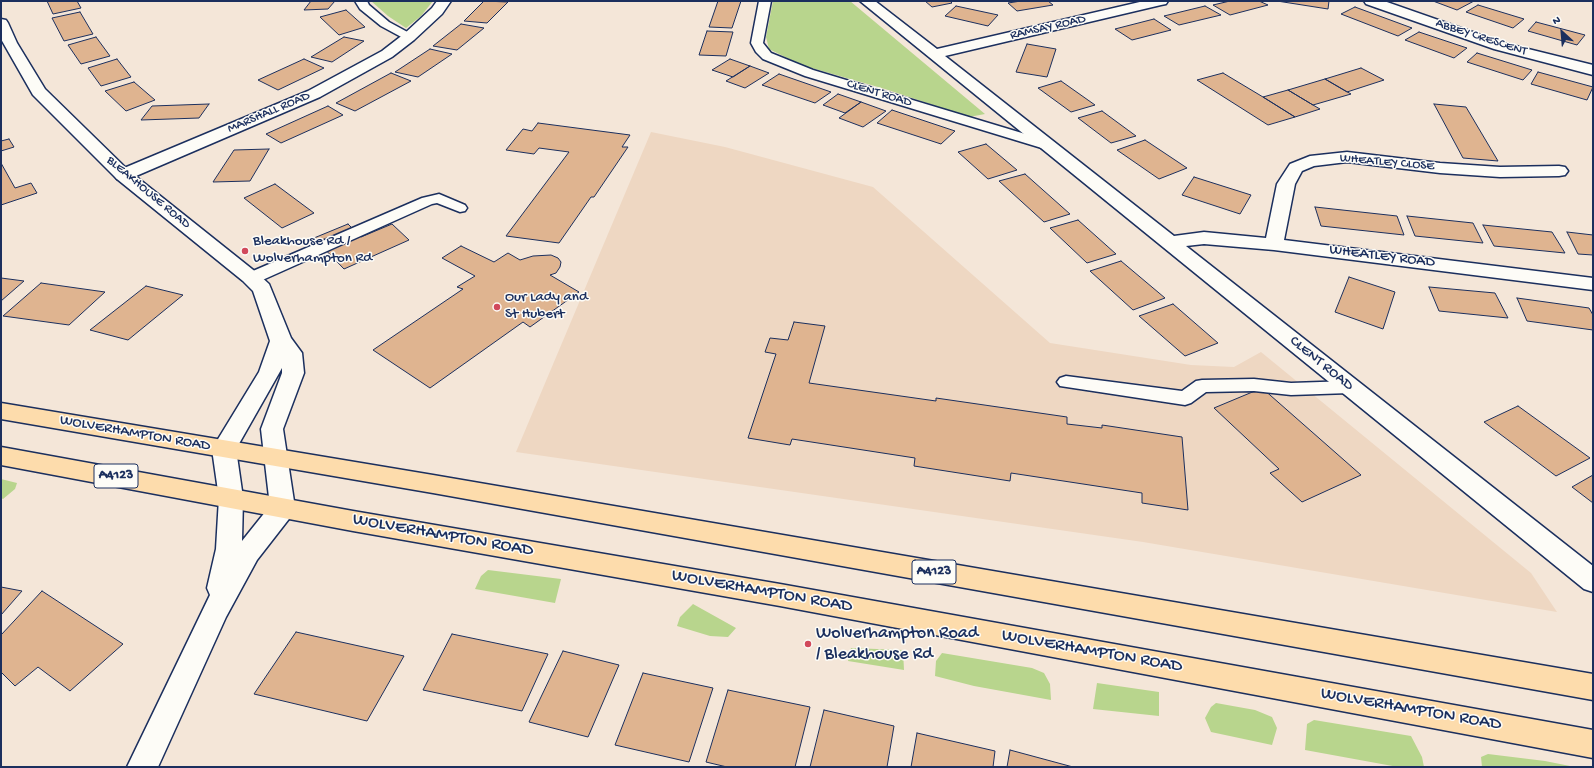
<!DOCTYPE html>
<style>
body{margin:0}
#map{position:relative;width:1594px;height:768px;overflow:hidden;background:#f4e6d8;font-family:"Gochi Hand",sans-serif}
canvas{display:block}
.frame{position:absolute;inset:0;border:2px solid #1b2f5e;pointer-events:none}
.north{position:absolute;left:1542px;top:12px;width:40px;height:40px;-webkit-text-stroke:3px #fdfcf7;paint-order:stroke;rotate:334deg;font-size:11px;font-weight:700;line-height:16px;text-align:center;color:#1b2f5e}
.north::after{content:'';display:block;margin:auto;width:14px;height:18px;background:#1b2f5e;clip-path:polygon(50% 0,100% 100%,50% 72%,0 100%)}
</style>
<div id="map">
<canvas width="1594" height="768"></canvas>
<div class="frame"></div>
<div class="north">N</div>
</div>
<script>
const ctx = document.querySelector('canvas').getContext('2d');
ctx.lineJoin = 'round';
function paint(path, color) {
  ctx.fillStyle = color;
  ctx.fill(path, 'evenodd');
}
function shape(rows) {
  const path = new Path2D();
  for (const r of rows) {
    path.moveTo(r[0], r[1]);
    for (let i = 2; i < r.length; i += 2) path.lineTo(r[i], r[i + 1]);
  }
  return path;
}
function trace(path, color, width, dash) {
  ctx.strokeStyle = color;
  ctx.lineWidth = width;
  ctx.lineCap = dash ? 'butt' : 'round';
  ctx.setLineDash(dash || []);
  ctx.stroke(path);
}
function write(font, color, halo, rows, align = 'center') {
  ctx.font = font + ' "Gochi Hand",sans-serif';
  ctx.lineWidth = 3;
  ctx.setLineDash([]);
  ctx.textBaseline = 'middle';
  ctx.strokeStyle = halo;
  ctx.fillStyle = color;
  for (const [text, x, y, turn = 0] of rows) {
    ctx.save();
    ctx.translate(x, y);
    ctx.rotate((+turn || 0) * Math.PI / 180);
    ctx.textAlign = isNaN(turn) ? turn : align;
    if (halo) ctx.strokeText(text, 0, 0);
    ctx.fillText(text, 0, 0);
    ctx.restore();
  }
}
paint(shape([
 [651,132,725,147,873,187,1050,343,1191,365,1234,367,1261,352,1531,573,1557,612,1143,542,516,452]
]), '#eed7c2');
paint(shape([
 [371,1,433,1,421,16,406,28,388,16],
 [773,1,850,1,985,114,969,117,885,89,801,65,769,49,766,37],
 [1,479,17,483,15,489,3,499,1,498],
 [488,570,561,579,555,603,475,589,481,576],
 [693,604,736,628,728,637,710,636,677,626,680,617],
 [851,648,903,650,904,670,848,661],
 [942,653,1032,668,1044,673,1050,684,1051,700,974,686,935,676,936,661],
 [1097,683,1159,692,1159,716,1093,709],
 [1216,703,1255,710,1272,717,1277,728,1272,745,1211,732,1205,718,1211,707],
 [1314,720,1411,736,1422,757,1424,767,1398,767,1305,750,1307,724],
 [1488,754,1545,761,1575,767,1482,767,1481,757]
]), '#b8d58d');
const building = shape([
 [47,1,77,1,81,8,53,14,47,1],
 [311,1,335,1,328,9,304,10,311,1],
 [484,1,508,2,487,23,464,21,484,1],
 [718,1,741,1,732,28,709,27,718,1],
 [925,1,950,1,952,3,932,7,925,1],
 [1021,1,1048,1,1053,5,1017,11,1008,3,1021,1],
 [1230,1,1259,1,1268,5,1230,15,1213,5,1230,1],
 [1277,1,1329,1,1328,9,1277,1],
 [1433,1,1474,1,1457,10,1433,1],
 [1478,5,1524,19,1513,28,1466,12,1478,5],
 [956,6,998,15,988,26,945,16,956,6],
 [1205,6,1221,15,1179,25,1164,16,1205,6],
 [1355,7,1412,28,1398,36,1341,14,1355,7],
 [346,10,365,27,339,35,320,17,346,10],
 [80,12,93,34,64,41,52,18,80,12],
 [1154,19,1171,30,1132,40,1115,29,1154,19],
 [1536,22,1585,35,1577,45,1528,31,1536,22],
 [461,24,484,28,457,50,433,46,461,24],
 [707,31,733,32,726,56,699,55,707,31],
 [1419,32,1467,48,1454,58,1405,40,1419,32],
 [96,37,110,56,81,64,68,45,96,37],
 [344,37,364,41,332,62,311,57,344,37],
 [1027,44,1056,49,1047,77,1016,72,1027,44],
 [430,49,452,54,418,77,395,72,430,49],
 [1477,53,1532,70,1523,80,1467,62,1477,53],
 [117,59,131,77,101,86,88,68,117,59],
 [304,59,324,68,278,90,258,80,304,59],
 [730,59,750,66,733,77,712,70,730,59],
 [750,66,769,73,745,88,726,81,750,66],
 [1361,68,1384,80,1347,92,1325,79,1361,68],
 [1538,72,1593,87,1587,100,1531,84,1538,72],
 [391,73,411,81,355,111,336,103,391,73],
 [1223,73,1263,97,1295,117,1268,125,1197,80,1223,73],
 [779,74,831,92,815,103,762,85,779,74],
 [1325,79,1351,94,1313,105,1288,90,1325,79],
 [1061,81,1095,105,1071,112,1038,88,1061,81],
 [134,82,155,100,126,111,105,91,134,82],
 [1288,90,1313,105,1320,109,1295,117,1263,97,1288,90],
 [838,94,861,102,845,113,823,105,838,94],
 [861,102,886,111,863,127,839,118,861,102],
 [209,104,199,118,141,120,152,106,209,104],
 [1434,104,1466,107,1498,161,1463,158,1434,104],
 [328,106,343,115,281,143,266,134,328,106],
 [892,110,955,131,941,144,877,123,892,110],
 [1102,111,1136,136,1111,143,1078,118,1102,111],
 [538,123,630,135,622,147,628,147,594,197,591,197,559,243,506,236,569,152,539,148,534,154,506,150,523,129,532,131,538,123],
 [9,139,14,147,1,151,1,141,9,139],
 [1145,140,1187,168,1159,179,1117,150,1145,140],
 [986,144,1017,170,988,179,958,152,986,144],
 [269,149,250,181,213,182,234,150,269,149],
 [1,163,15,188,31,183,37,193,1,205,1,163],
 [1025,174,1070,214,1044,222,999,181,1025,174],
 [1194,177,1251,195,1240,214,1182,195,1194,177],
 [275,184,314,213,282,228,244,198,275,184],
 [1315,207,1397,216,1404,235,1321,226,1315,207],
 [1407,216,1473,223,1483,243,1415,236,1407,216],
 [1078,220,1116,254,1087,263,1050,228,1078,220],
 [348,224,361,237,392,224,409,240,344,269,314,238,348,224],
 [1483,225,1552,232,1565,253,1494,246,1483,225],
 [1567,232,1593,235,1593,255,1578,254,1567,232],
 [461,246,494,262,508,253,520,260,533,256,551,255,558,258,561,262,560,267,556,273,550,275,579,292,530,327,523,322,430,388,373,350,463,289,457,287,475,276,442,258,461,246],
 [1121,261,1165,298,1133,310,1090,271,1121,261],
 [1349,277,1395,292,1383,329,1335,312,1349,277],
 [1,278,24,281,1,301,1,278],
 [41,283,105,292,69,325,3,316,41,283],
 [146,286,183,295,128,340,90,330,146,286],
 [1429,287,1495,293,1508,318,1439,311,1429,287],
 [1517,298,1589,308,1593,315,1593,330,1527,321,1517,298],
 [1173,304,1218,343,1185,356,1139,316,1173,304],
 [794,322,825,326,809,383,936,401,936,398,1067,417,1067,424,1102,428,1102,425,1182,437,1188,510,1142,503,1142,493,1011,473,1010,481,914,466,915,458,792,439,790,445,748,438,776,354,765,352,770,338,788,340,794,322],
 [1262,388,1361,475,1302,502,1270,473,1279,469,1214,408,1262,388],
 [1518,406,1590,458,1556,476,1484,422,1518,406],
 [1593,475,1593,503,1572,487,1593,475],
 [1,587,22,591,1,615,1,587],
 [42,591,123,644,70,691,38,667,15,686,1,672,1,635,42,591],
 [296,632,404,656,367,721,254,694,296,632],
 [452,634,548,654,522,711,423,690,452,634],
 [563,651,619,665,588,737,529,722,563,651],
 [643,673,713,688,689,762,615,745,643,673],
 [728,690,810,707,795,767,727,767,706,762,728,690],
 [824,710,894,726,887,767,810,767,824,710],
 [917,733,995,751,993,767,911,767,917,733],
 [1010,750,1073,767,1007,767,1010,750]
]);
paint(building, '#dfb490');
trace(building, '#1b2f5e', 1);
const lane = shape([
 [355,1,367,1,369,5,389,22,413,35,415,37,413,39,405,39,381,26,360,9,355,1],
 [759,1,771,1,763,43,771,53,813,70,1055,143,1057,146,1055,149,1050,150,1045,149,805,76,763,59,756,52,751,43,759,1],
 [439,194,465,205,467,208,465,211,460,212,437,203,432,204,258,282,252,283,246,282,244,278,246,274,422,198,439,194],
 [1066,376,1182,391,1196,381,1202,380,1254,379,1291,383,1350,381,1356,382,1359,387,1356,392,1350,393,1291,395,1254,391,1206,392,1191,403,1185,405,1060,386,1057,382,1060,378,1066,376]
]);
const street = shape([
 [437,1,451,1,442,14,414,40,392,57,320,97,129,179,123,180,117,179,114,175,117,171,308,91,382,51,404,34,432,8,437,1],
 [860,1,875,1,937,49,1144,1,1168,1,1166,4,1161,5,945,56,1174,236,1204,232,1266,238,1277,184,1290,164,1310,156,1347,152,1440,163,1500,167,1559,166,1565,167,1568,171,1565,175,1559,176,1500,177,1440,173,1347,162,1314,166,1302,171,1295,184,1284,240,1593,278,1593,290,1274,250,1204,244,1186,246,1593,566,1593,592,1584,589,860,1],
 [1364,1,1384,1,1504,43,1593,65,1593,75,1494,49,1366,4,1364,1]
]);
const secondary = shape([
 [1,19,6,20,8,23,17,43,45,89,129,171,257,273,269,284,291,338,302,353,304,373,283,429,295,508,292,515,257,560,226,617,158,767,127,767,210,595,207,588,216,549,219,498,212,449,259,372,270,341,253,291,243,281,117,179,33,95,1,39,1,19],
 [282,368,282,373,261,429,270,506,242,541,243,498,236,449,282,368]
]);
const highway = shape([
 [1,403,433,475,1593,674,1593,700,433,493,1,419,1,403],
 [1,447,353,511,780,584,1593,730,1593,758,780,606,353,531,1,465,1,447]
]);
trace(lane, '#1b2f5e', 3);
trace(street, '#1b2f5e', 3);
trace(secondary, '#1b2f5e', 3);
trace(highway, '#1b2f5e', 3);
paint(lane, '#fdfcf7');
paint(street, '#fdfcf7');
paint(secondary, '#fdfcf7');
paint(highway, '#fddcac');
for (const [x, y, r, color] of [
 [245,251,4,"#d1495b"],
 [497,307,4,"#d1495b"],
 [808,644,4,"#d1495b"]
]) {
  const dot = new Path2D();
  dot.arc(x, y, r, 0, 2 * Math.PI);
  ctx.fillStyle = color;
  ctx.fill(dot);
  trace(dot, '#fdfcf7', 1.5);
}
write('13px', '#1b2f5e', '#fdfcf7', [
 ["RAMSAY ROAD",1048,28,-13],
 ["ABBEY CRESCENT",1481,38,18],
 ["CLENT ROAD",879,94,17],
 ["MARSHALL ROAD",269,113,-23],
 ["WHEATLEY CLOSE",1387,163,5],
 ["BLEAKHOUSE ROAD",148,193,40]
]);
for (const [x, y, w] of [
 [116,476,44],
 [934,572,44]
]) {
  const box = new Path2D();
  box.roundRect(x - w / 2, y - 12, w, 24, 3);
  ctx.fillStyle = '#fdfcf7';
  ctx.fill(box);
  trace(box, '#1b2f5e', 1);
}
write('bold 14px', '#1b2f5e', null, [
 ["A4123",116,476],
 ["A4123",934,572]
]);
write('15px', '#1b2f5e', '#fdfcf7', [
 ["Bleakhouse Rd /",253,242],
 ["Wolverhampton Rd",253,259],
 ["Our Lady and",505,298],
 ["St Hubert",505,315]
], 'left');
write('15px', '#1b2f5e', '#fdfcf7', [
 ["WHEATLEY ROAD",1382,257,7],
 ["CLENT ROAD",1321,364,39],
 ["WOLVERHAMPTON ROAD",135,434,10]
]);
write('18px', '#1b2f5e', '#fdfcf7', [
 ["WOLVERHAMPTON ROAD",443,536,10],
 ["WOLVERHAMPTON ROAD",762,592,10],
 ["WOLVERHAMPTON ROAD",1092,652,10],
 ["WOLVERHAMPTON ROAD",1411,710,10]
]);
write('18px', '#1b2f5e', '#fdfcf7', [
 ["Wolverhampton Road",816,634],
 ["/ Bleakhouse Rd",816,655]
], 'left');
</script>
